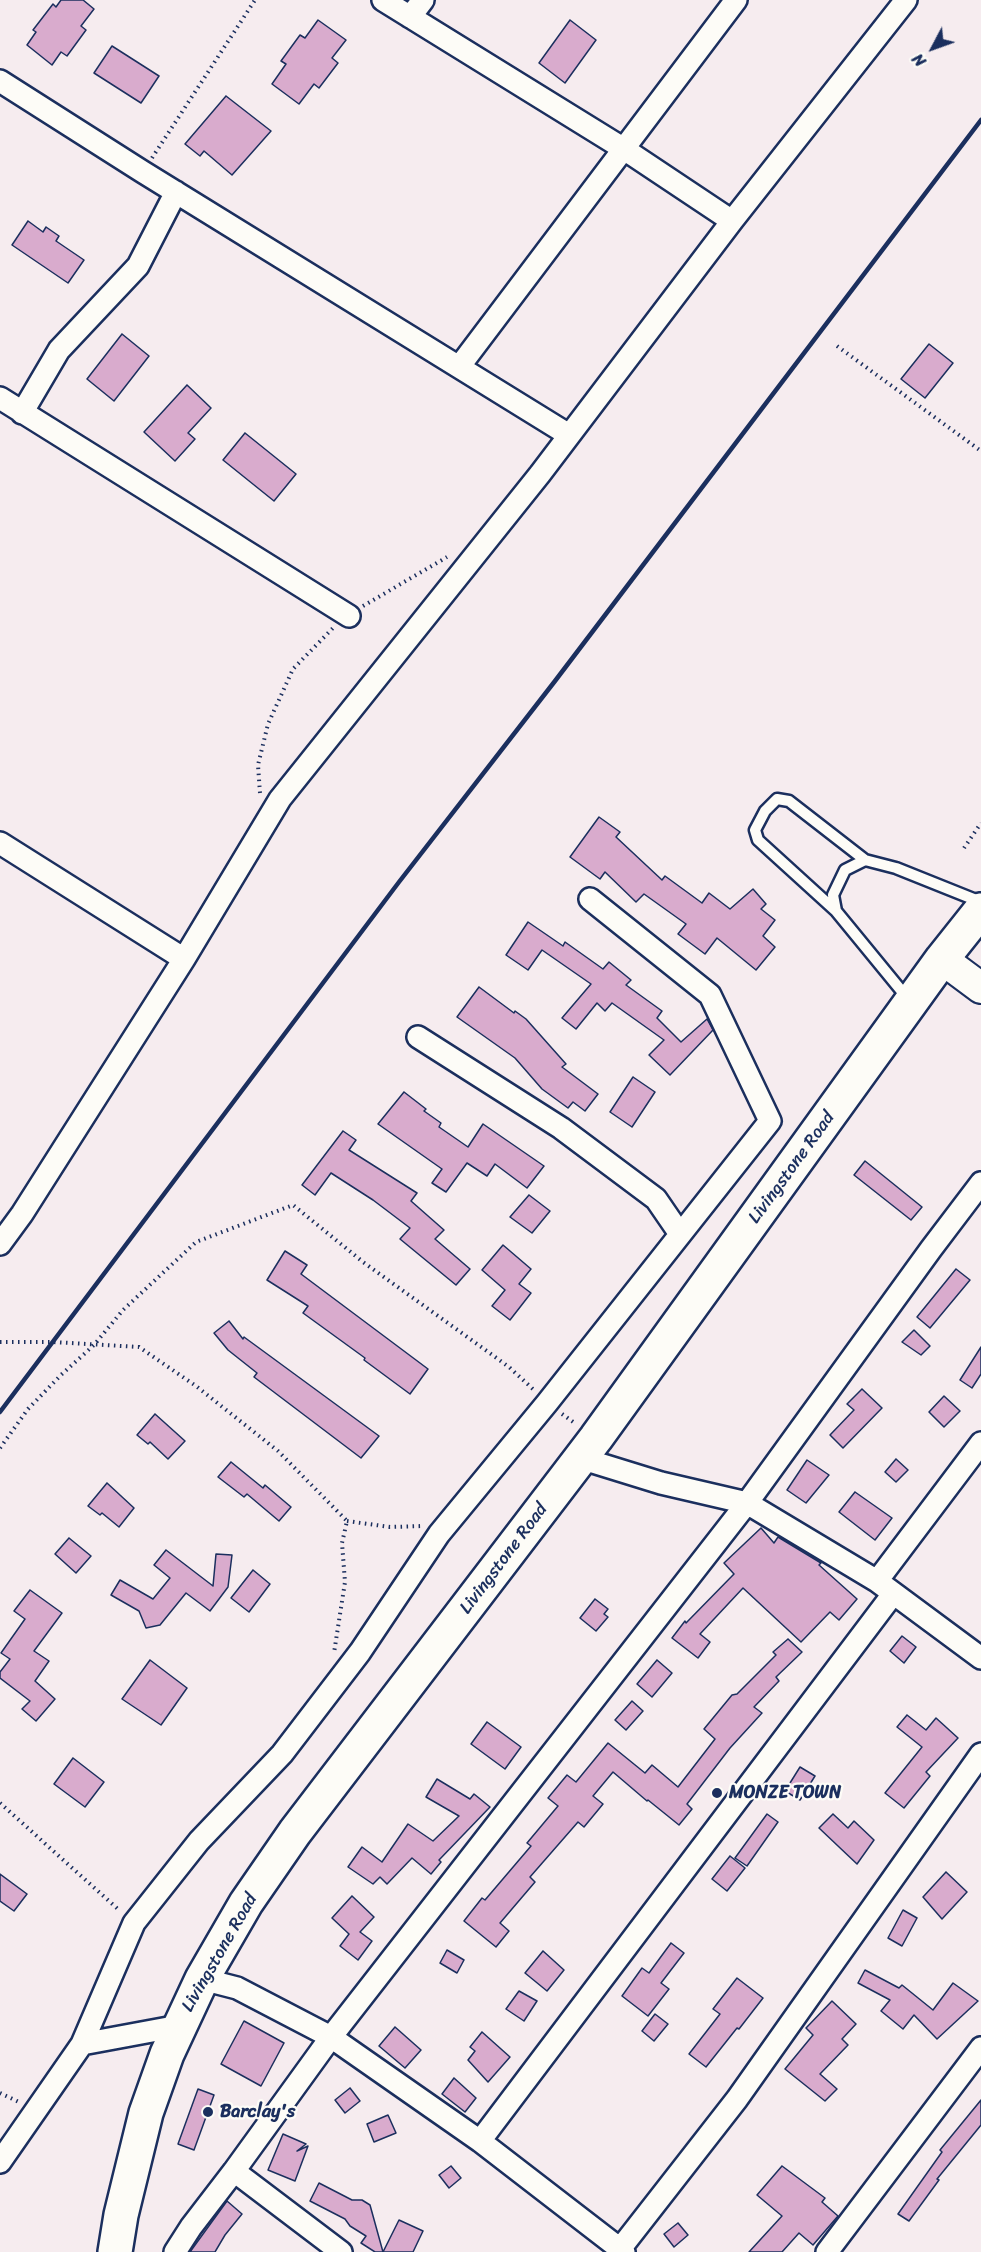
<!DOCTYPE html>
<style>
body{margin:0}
#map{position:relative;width:981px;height:2252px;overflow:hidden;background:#f6ecef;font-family:Sriracha,sans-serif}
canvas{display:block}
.north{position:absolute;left:903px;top:18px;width:60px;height:60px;-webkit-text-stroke:4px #fdfcf7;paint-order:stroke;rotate:229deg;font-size:16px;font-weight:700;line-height:24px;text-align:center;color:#1b2f5e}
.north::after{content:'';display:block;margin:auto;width:21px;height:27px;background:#1b2f5e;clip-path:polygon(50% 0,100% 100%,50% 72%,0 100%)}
</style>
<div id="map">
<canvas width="981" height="2252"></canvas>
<div class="north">N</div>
</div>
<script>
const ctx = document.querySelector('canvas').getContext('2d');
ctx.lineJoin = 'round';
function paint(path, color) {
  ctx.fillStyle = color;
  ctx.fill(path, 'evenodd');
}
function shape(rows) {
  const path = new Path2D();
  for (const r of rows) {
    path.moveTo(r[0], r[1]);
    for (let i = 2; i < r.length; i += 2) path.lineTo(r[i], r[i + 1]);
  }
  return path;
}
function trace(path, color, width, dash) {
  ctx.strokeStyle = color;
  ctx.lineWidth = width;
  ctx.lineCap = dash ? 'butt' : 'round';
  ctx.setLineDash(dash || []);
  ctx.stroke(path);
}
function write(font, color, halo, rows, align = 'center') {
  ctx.font = font + ' Sriracha,sans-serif';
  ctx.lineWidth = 4.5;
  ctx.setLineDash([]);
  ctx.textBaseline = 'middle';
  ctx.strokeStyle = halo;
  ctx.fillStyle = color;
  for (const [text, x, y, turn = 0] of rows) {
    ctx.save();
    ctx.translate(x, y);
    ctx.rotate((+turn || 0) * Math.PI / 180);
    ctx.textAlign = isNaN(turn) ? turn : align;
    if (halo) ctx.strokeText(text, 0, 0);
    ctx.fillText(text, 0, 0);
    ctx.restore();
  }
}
const building = shape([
 [61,0,83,0,94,9,81,26,86,30,67,56,61,52,52,65,27,45,36,32,33,30,53,4,56,7,61,0],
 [318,20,346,40,332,58,338,63,319,88,314,84,299,104,272,84,286,64,281,61,300,35,305,38,318,20],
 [570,20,596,40,565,83,539,63,570,20],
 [112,46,159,76,141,103,94,73,112,46],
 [226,96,271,131,232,175,204,151,200,156,185,144,226,96],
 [28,221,43,232,46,227,59,236,56,241,84,260,68,283,12,245,28,221],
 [122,334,149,356,114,401,87,379,122,334],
 [929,344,953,363,925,398,901,379,929,344],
 [187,385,211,408,188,433,195,439,175,461,144,432,187,385],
 [245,433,296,474,274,501,223,460,245,433],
 [599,817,620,832,616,837,662,880,665,876,702,903,709,893,730,909,753,889,766,904,761,909,775,920,763,936,775,947,756,970,717,938,705,954,678,934,686,924,644,894,636,902,605,872,600,879,570,857,599,817],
 [528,922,563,946,565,942,603,969,609,962,631,980,626,985,662,1011,657,1018,681,1042,707,1019,713,1030,670,1075,649,1055,664,1040,612,1003,605,1011,597,1003,576,1029,562,1018,591,984,542,950,528,970,506,955,528,922],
 [479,987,514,1013,515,1011,526,1019,566,1064,562,1067,598,1094,585,1111,573,1102,568,1108,542,1089,515,1058,457,1017,479,987],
 [633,1077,655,1092,632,1127,610,1112,633,1077],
 [404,1092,426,1109,424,1111,441,1123,439,1127,468,1147,483,1124,544,1166,527,1188,495,1164,487,1176,467,1163,446,1192,432,1183,442,1169,378,1124,404,1092],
 [343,1131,356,1140,349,1150,417,1193,411,1201,444,1230,435,1239,470,1269,456,1285,400,1239,410,1228,373,1200,331,1173,315,1195,302,1185,343,1131],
 [865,1161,922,1207,911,1220,854,1175,865,1161],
 [529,1195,550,1211,532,1233,510,1217,529,1195],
 [503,1245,531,1269,519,1284,531,1293,510,1320,492,1306,505,1290,482,1270,503,1245],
 [285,1251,307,1265,301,1274,428,1369,410,1394,364,1360,365,1358,303,1313,308,1306,267,1280,285,1251],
 [956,1269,970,1280,930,1328,917,1317,956,1269],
 [229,1321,243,1339,244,1337,379,1436,361,1458,254,1377,257,1373,228,1350,214,1333,229,1321],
 [914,1330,930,1346,921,1355,902,1342,914,1330],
 [981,1347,981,1374,972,1388,960,1380,981,1347],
 [862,1389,882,1408,843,1448,830,1435,854,1410,847,1404,862,1389],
 [944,1396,960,1411,944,1427,929,1412,944,1396],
 [155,1414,185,1441,168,1459,150,1442,148,1444,137,1435,155,1414],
 [896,1459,908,1470,896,1482,885,1472,896,1459],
 [807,1460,829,1475,806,1503,787,1490,807,1460],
 [231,1462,263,1488,265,1485,291,1507,279,1521,247,1494,244,1497,218,1477,231,1462],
 [107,1483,134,1508,119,1527,102,1513,100,1515,88,1506,107,1483],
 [855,1492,892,1518,875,1540,839,1512,855,1492],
 [761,1528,774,1543,778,1537,821,1563,819,1565,857,1599,839,1620,830,1612,801,1642,743,1588,700,1634,710,1642,698,1658,672,1638,685,1621,686,1623,734,1574,724,1563,761,1528],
 [69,1538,91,1556,76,1573,55,1554,69,1538],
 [166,1550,213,1586,216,1554,232,1555,228,1587,210,1611,186,1593,160,1625,146,1628,139,1611,111,1595,120,1580,153,1599,170,1578,154,1565,166,1550],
 [253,1570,270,1584,249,1612,231,1598,253,1570],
 [30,1590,62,1613,34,1651,49,1661,35,1681,55,1699,36,1721,22,1709,30,1701,0,1678,0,1672,10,1659,1,1653,25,1619,14,1611,30,1590],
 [595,1599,608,1609,604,1614,608,1617,596,1631,580,1618,595,1599],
 [902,1636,916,1647,904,1663,890,1651,902,1636],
 [788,1639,802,1652,776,1677,779,1681,754,1707,762,1713,730,1748,687,1804,692,1809,679,1825,648,1800,647,1801,613,1772,593,1796,603,1804,584,1827,578,1822,530,1877,535,1882,500,1923,509,1931,496,1947,464,1921,482,1898,485,1900,531,1846,527,1843,558,1806,548,1798,567,1775,576,1782,608,1743,645,1773,652,1765,678,1787,715,1739,704,1729,732,1695,737,1694,776,1655,773,1652,788,1639],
 [150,1660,187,1688,161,1725,122,1699,150,1660],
 [657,1660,672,1673,652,1697,637,1684,657,1660],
 [632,1701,643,1711,626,1730,615,1720,632,1701],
 [907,1715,926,1730,936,1718,958,1738,926,1772,930,1776,904,1808,885,1793,922,1747,897,1727,907,1715],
 [487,1722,521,1747,505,1769,471,1744,487,1722],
 [73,1758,104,1782,85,1807,54,1784,73,1758],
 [800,1767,815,1776,800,1800,785,1791,800,1767],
 [437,1779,470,1799,474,1794,490,1807,439,1860,441,1862,431,1874,412,1858,387,1884,380,1877,373,1884,348,1867,362,1847,382,1862,408,1824,433,1841,459,1816,426,1797,437,1779],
 [767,1814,778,1822,747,1866,735,1858,767,1814],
 [833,1814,848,1828,854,1821,874,1840,857,1864,819,1828,833,1814],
 [730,1856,745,1868,727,1891,712,1879,730,1856],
 [946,1872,967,1892,942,1919,923,1897,946,1872],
 [0,1874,27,1894,14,1911,0,1901,0,1874],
 [352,1896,374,1917,360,1932,372,1941,358,1960,340,1946,349,1934,332,1918,352,1896],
 [903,1910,917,1918,902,1946,888,1938,903,1910],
 [671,1943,684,1953,661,1983,669,1989,648,2016,622,1996,642,1968,649,1973,671,1943],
 [447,1950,464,1960,457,1973,440,1963,447,1950],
 [543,1951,564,1970,547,1991,525,1973,543,1951],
 [865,1970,899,1988,902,1985,933,2010,953,1983,978,2001,937,2039,914,2015,903,2029,881,2011,890,2000,858,1983,865,1970],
 [737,1978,763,1998,739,2029,737,2028,706,2067,689,2054,720,2014,713,2009,737,1978],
 [519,1991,537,2001,524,2021,506,2009,519,1991],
 [832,2001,856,2024,842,2039,848,2045,820,2074,837,2089,825,2101,785,2069,813,2035,806,2028,832,2001],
 [655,2014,668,2024,654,2041,642,2031,655,2014],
 [244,2021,284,2043,261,2086,221,2064,244,2021],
 [395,2027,421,2050,405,2068,379,2046,395,2027],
 [482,2032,510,2057,488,2082,468,2060,475,2051,470,2047,482,2032],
 [454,2078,476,2098,465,2112,442,2094,454,2078],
 [350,2088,360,2101,345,2113,335,2100,350,2088],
 [198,2089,214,2095,194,2150,178,2144,198,2089],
 [981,2100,981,2125,937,2179,939,2180,909,2221,898,2214,942,2152,940,2150,981,2100],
 [388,2115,396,2133,374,2142,367,2124,388,2115],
 [283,2134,306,2144,297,2151,308,2146,295,2181,268,2170,283,2134],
 [451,2166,461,2178,449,2188,439,2175,451,2166],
 [782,2166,825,2198,822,2202,838,2216,813,2245,799,2233,782,2252,749,2252,782,2216,757,2195,782,2166],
 [319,2183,352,2200,362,2200,370,2205,383,2252,375,2252,361,2243,366,2236,350,2226,345,2219,310,2201,319,2183],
 [227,2201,242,2214,225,2235,215,2252,190,2252,227,2201],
 [399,2220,423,2231,413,2252,383,2252,399,2220],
 [678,2223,688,2235,674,2247,664,2234,678,2223]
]);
paint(building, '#d9abcd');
trace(building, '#1b2f5e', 1.5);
const lane = shape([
 [836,911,758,840,755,830,765,811,777,799,789,801,865,860],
 [909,1000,836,911,833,895,845,870,865,860,896,868,981,902]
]);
const street = shape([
 [383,0,624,149,732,221],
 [410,17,423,0],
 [0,81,143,172,569,435],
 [459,367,736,0],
 [0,398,349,616],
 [22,413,59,350,138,266,176,192],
 [0,843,184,959,22,1214,0,1244],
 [184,959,280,799,540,474,732,221,906,0],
 [418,1037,561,1128,656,1199,680,1234],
 [580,1458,661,1483,747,1503,877,1581,981,1658],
 [877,1581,981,1443],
 [202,1979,237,1988,331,2037,747,1503,931,1249,981,1183],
 [82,2044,134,1923,199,1841,282,1754,360,1652,439,1534,547,1403,770,1121,710,995,590,899],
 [480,2141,624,2252],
 [0,2162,82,2044,179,2026],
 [234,2171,341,2252],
 [620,2249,737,2099,981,1754],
 [175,2252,191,2227,234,2171,331,2037,480,2141,893,1594],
 [827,2252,981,2048]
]);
const secondary = shape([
 [942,959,981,988]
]);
const highway = shape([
 [115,2252,121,2215,146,2113,167,2054,202,1979,246,1903,295,1832,596,1438,942,959,981,910]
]);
trace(lane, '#1b2f5e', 15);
trace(street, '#1b2f5e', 26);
trace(secondary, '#1b2f5e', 34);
trace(highway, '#1b2f5e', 38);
trace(shape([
 [152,158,255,0],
 [837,346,981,451],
 [363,606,447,557],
 [260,793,258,765,268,724,293,669,333,628],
 [964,848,981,823],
 [0,1342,53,1342,139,1347,196,1386,278,1451,347,1521,342,1543,345,1582,334,1653],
 [562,1414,576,1424],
 [0,1448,28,1409,61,1375,94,1345,123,1310,196,1242,293,1205,363,1262,509,1367,534,1390],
 [347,1521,390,1527,423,1526],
 [0,1803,120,1911],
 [0,2093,21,2103]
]), '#1b2f5e', 4, [1.5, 4.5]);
trace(lane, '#fdfcf7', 10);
trace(street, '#fdfcf7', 21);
trace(secondary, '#fdfcf7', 30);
trace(highway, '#fdfcf7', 33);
trace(shape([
 [0,1412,399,882,555,681,981,120]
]), '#1b2f5e', 4.5);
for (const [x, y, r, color] of [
 [717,1793,6,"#1b2f5e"],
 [208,2112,6,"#1b2f5e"]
]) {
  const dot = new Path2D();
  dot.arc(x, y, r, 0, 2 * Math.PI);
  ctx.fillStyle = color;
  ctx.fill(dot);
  trace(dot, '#fdfcf7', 2);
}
write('18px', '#1b2f5e', '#fdfcf7', [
 ["Livingstone Road",792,1168,-54],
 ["Livingstone Road",504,1559,-53],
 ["Livingstone Road",220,1953,-60]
]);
write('bold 18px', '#1b2f5e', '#fdfcf7', [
 ["MONZE TOWN",729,1793],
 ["Barclay's",220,2112]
], 'left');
</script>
